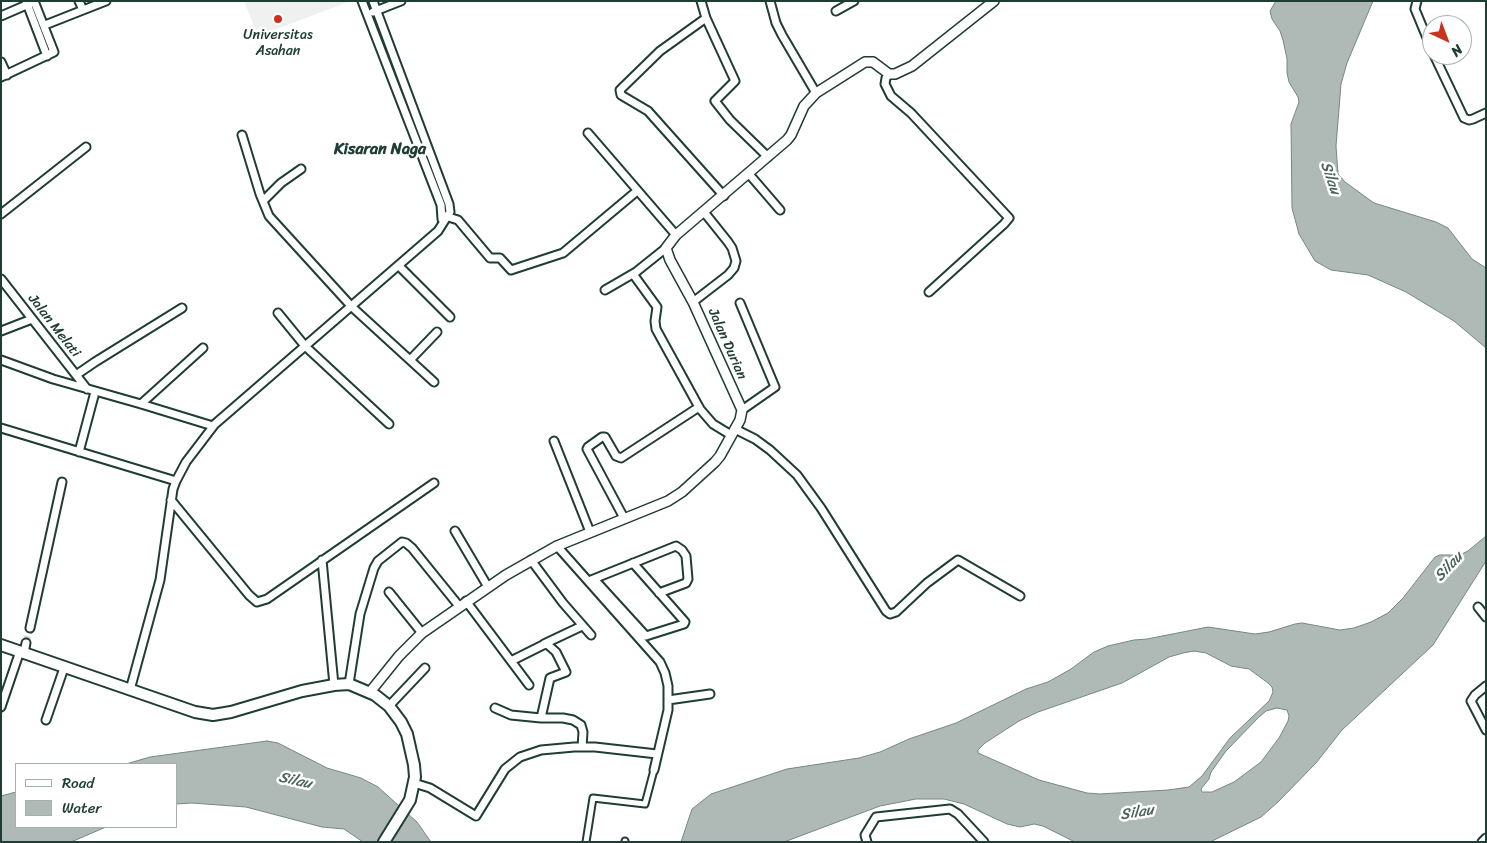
<!DOCTYPE html>
<style>
body{margin:0}
#map{position:relative;width:1487px;height:843px;overflow:hidden;background:#fff;font-family:Sriracha,sans-serif}
canvas{display:block}
.frame{position:absolute;inset:0;border:2px solid #1f3d34;pointer-events:none}
.legend{position:absolute;left:15px;top:763px;width:162px;height:65px;box-sizing:border-box;background:#fff;border:1px solid #a5b1ae;margin:0;padding:6px 9px;list-style:none;font-size:15px;color:#1f3d34}
.legend li{display:flex;align-items:center;gap:10px;height:25px}
.legend b{width:25px;border:1px solid #a5b1ae}
.north{position:absolute;left:1422px;top:15px;width:50px;height:50px;box-sizing:border-box;background:#fff;border:1px solid #a5b1ae;border-radius:50%;rotate:137deg;font-size:14px;font-weight:700;line-height:20px;text-align:center;color:#1f3d34}
.north::after{content:'';display:block;margin:auto;width:18px;height:22px;background:#c8321e;clip-path:polygon(50% 0,100% 100%,50% 72%,0 100%)}
</style>
<div id="map">
<canvas width="1487" height="843"></canvas>
<div class="frame"></div>
<ul class="legend">
<li><b style="height:6px;background:#fff"></b>Road</li>
<li><b style="height:14px;background:#afbab7"></b>Water</li>
</ul>
<div class="north">N</div>
</div>
<script>
const ctx = document.querySelector('canvas').getContext('2d');
ctx.lineJoin = 'round';
function paint(path, color) {
  ctx.fillStyle = color;
  ctx.fill(path, 'evenodd');
}
function shape(rows) {
  const path = new Path2D();
  for (const r of rows) {
    path.moveTo(r[0], r[1]);
    for (let i = 2; i < r.length; i += 2) path.lineTo(r[i], r[i + 1]);
  }
  return path;
}
function trace(path, color, width, dash) {
  ctx.strokeStyle = color;
  ctx.lineWidth = width;
  ctx.lineCap = dash ? 'butt' : 'round';
  ctx.setLineDash(dash || []);
  ctx.stroke(path);
}
function write(font, color, halo, rows, align = 'center') {
  ctx.font = font + ' Sriracha,sans-serif';
  ctx.lineWidth = 5;
  ctx.setLineDash([]);
  ctx.textBaseline = 'middle';
  ctx.strokeStyle = halo;
  ctx.fillStyle = color;
  for (const [text, x, y, turn = 0] of rows) {
    ctx.save();
    ctx.translate(x, y);
    ctx.rotate((+turn || 0) * Math.PI / 180);
    ctx.textAlign = isNaN(turn) ? turn : align;
    if (halo) ctx.strokeText(text, 0, 0);
    ctx.fillText(text, 0, 0);
    ctx.restore();
  }
}
paint(shape([
 [244,1,351,1,258,36]
]), '#eef1f0');
const water = shape([
 [1276,1,1373,1,1347,63,1341,84,1336,146,1338,174,1345,182,1374,203,1436,222,1448,228,1472,259,1486,268,1486,348,1454,321,1406,292,1368,275,1331,270,1315,261,1299,234,1292,208,1291,124,1299,102,1298,97,1289,82,1287,73,1287,59,1283,40,1280,31,1272,19,1270,11,1276,1],
 [1486,536,1486,561,1433,645,1342,730,1316,763,1278,802,1261,817,1210,842,1075,842,1043,826,1034,824,1020,827,1007,824,964,804,944,799,916,799,880,806,784,842,681,842,692,809,711,794,787,769,859,758,880,752,909,739,956,723,1026,689,1048,682,1071,669,1094,652,1108,646,1134,640,1147,639,1208,627,1255,634,1269,632,1295,624,1302,623,1340,630,1354,628,1371,622,1388,613,1403,598,1435,557,1440,555,1460,555,1468,551,1486,536],
 [1194,651,1206,653,1231,666,1249,669,1268,683,1272,687,1273,692,1269,701,1230,738,1202,776,1189,787,1168,790,1100,794,1087,793,1039,780,978,753,978,750,985,743,1019,721,1038,712,1122,683,1169,657,1183,653,1194,651],
 [1277,708,1287,710,1289,716,1288,721,1279,738,1261,762,1234,782,1212,792,1202,792,1201,789,1209,779,1211,772,1226,751,1259,717,1266,711,1277,708],
 [267,741,278,743,327,768,361,778,378,787,417,822,431,842,363,842,344,829,322,827,246,807,192,803,176,804,176,764,126,764,150,757,267,741],
 [16,792,16,827,106,827,71,842,1,842,1,796,16,792]
]);
paint(water, '#afbab7');
trace(water, '#758883', 1);
trace(shape([
 [26,643,30,628]
]), '#d2d8d6', 7, [7, 3.5]);
const pedestrian = shape([
 [586,842,593,798,645,804,654,770],
 [625,842,625,841]
]);
const minor = shape([
 [26,1,47,56],
 [79,1,83,10],
 [362,1,441,205,442,219],
 [701,1,706,18,735,81,715,101,730,120,768,157],
 [770,1,776,23,782,35,816,93],
 [1417,1,1415,9,1432,50],
 [836,11,854,1],
 [373,12,401,1],
 [1,16,31,3],
 [706,18,660,51,620,90,621,95,648,111,724,196],
 [45,25,106,1],
 [1434,55,1464,118,1469,120,1473,119,1486,113],
 [1,62,7,75],
 [889,74,886,78,885,84,891,96,911,113,1009,218,1004,224,929,292],
 [1,77,54,52,34,1],
 [588,133,676,235],
 [242,135,260,194,269,216,352,307,434,382],
 [749,174,780,210],
 [263,201,281,183,301,169],
 [1,214,86,147],
 [442,215,458,220,490,258,500,258,511,270,563,253,637,191],
 [399,266,450,317],
 [633,274,657,307,655,321,656,329,700,409,713,424,731,435],
 [1,279,87,389],
 [605,290,636,272,666,248],
 [693,302,728,275,734,268,736,261,732,248,728,242,704,212],
 [740,303,775,387,742,410],
 [278,313,305,346,389,424],
 [1,331,32,319],
 [1,360,53,379,141,404,213,426],
 [410,360,437,332],
 [76,375,95,362,182,308],
 [141,404,203,348],
 [1,428,176,481],
 [735,429,755,439,770,450,797,475,821,508,886,611,890,614,896,612,927,583,958,560,1020,596],
 [554,441,590,532],
 [79,452,95,392],
 [171,500,249,595,257,602,267,599,434,483],
 [624,518,587,449,588,447,602,437,605,437,616,456,621,458,699,407],
 [455,531,488,587],
 [557,546,660,662,665,673,668,686,668,710,654,770],
 [322,560,334,685],
 [531,560,563,603,591,635],
 [594,579,646,636,684,624,685,622,633,563],
 [591,580,676,546,682,550,686,556,688,579,686,583,659,593],
 [389,592,422,633],
 [466,601,529,685],
 [1478,607,1486,617],
 [30,628,62,482],
 [544,644,582,626],
 [24,653,26,643],
 [511,661,543,645,547,644,556,652,566,672,550,678,541,718,563,718,573,720,581,725,583,732,582,747],
 [349,684,360,614,374,568,378,561,402,542,406,543,412,548,459,606],
 [1486,686,1475,695,1471,701,1486,730],
 [130,690,160,580,173,489,176,481,186,462,215,424,438,231,450,212,449,204,373,1],
 [668,700,710,694],
 [389,706,425,668],
 [1,707,20,651],
 [495,708,511,715,541,718],
 [46,720,64,668],
 [414,783,430,788,476,816,505,769,520,757,541,750,574,747,595,747,657,754],
 [867,842,865,835,876,817,950,809,958,814,984,842],
 [1482,842,1486,838]
]);
const tertiary = shape([
 [370,692,399,656,422,633,506,575,557,546,668,501,682,492,715,462,720,456,740,420,742,410,693,302,670,260,666,248,676,235,787,140,791,135,804,106,816,93,865,62,873,62,889,74,895,74,912,66,994,1]
]);
const secondary = shape([
 [1,645,195,712,213,715,231,712,302,691,334,685,349,684,375,695,389,706,401,722,407,734,414,765,415,777,410,800,384,842]
]);
trace(pedestrian, '#1f3d34', 9);
trace(minor, '#1f3d34', 11);
trace(tertiary, '#1f3d34', 12);
trace(secondary, '#1f3d34', 14);
trace(pedestrian, '#fff', 5);
trace(minor, '#fff', 7);
trace(tertiary, '#fff', 9);
trace(secondary, '#fff', 10);
for (const [x, y, r, color] of [
 [278,19,5,"#c8321e"]
]) {
  const dot = new Path2D();
  dot.arc(x, y, r, 0, 2 * Math.PI);
  ctx.fillStyle = color;
  ctx.fill(dot);
  trace(dot, '#fff', 2);
}
write('14px', '#1f3d34', '#fff', [
 ["Universitas",278,35],
 ["Asahan",278,51]
]);
write('14px', '#1f3d34', '#fff', [
 ["Jalan Melati",54,326,52],
 ["Jalan Durian",727,344,66]
]);
write('italic 15px', '#4a625b', '#fff', [
 ["Silau",1330,178,71],
 ["Silau",1449,567,-47],
 ["Silau",295,781,13],
 ["Silau",1137,813,-9]
]);
write('bold 16px', '#1f3d34', '#fff', [
 ["Kisaran Naga",380,150]
]);
</script>
